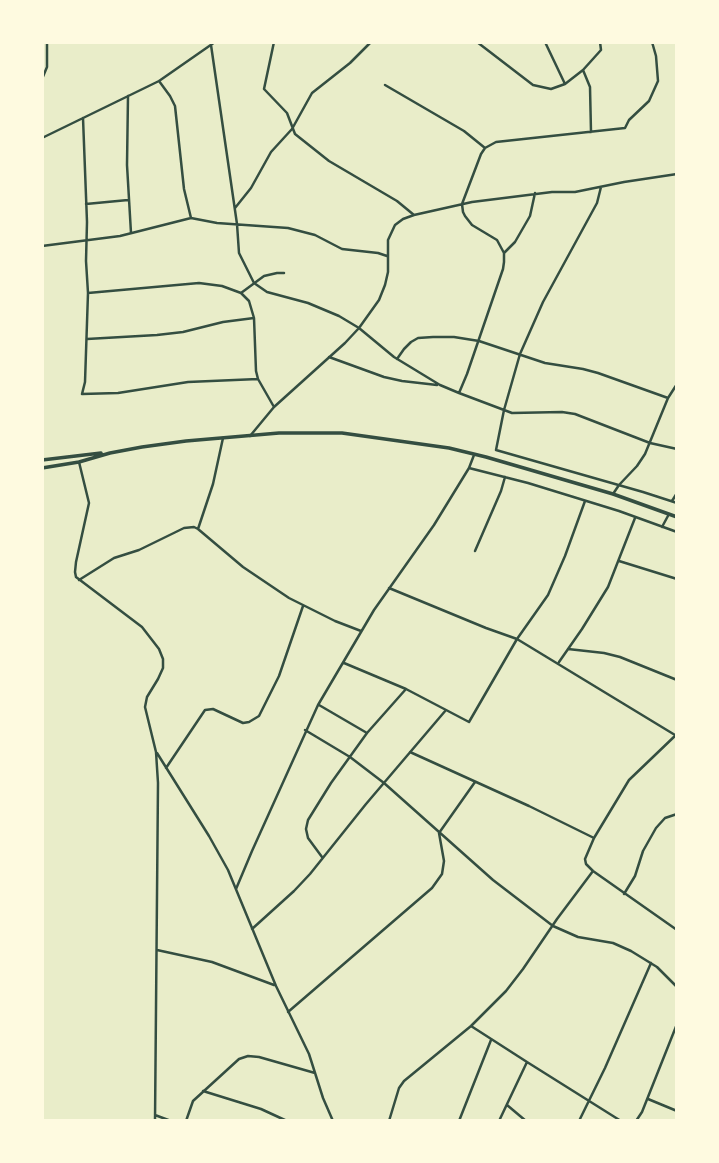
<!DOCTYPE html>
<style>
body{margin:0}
#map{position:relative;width:719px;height:1163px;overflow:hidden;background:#e9edc9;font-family:Karla,sans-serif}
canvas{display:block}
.frame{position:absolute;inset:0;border:44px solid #fefae0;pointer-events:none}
</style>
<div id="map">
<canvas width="719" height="1163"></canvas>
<div class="frame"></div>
</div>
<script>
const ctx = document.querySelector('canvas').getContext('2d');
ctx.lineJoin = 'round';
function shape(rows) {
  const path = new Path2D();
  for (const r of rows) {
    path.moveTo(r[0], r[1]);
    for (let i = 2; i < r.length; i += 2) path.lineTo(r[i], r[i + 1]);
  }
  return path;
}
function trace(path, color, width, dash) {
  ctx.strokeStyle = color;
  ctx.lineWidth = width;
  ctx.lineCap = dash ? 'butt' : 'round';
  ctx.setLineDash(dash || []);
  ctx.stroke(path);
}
trace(shape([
 [274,42,264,89,287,113,295,134,329,161,397,201,414,215],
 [477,42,533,85,551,89,565,84,583,70,601,50,600,42],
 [545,42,565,84],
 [211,45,237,224,239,253,254,283,267,292,308,303,339,316,359,328,394,357,440,385,459,393,512,413,562,412,575,414,650,443,677,449],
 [583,70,590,87,591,132],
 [42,79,47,67,47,42],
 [159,81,170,96,175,106,184,189,191,218],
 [385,85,464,131,485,148],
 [128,96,127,165,131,233],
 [83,118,87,222,86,261,88,293,85,382,82,394,118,393,188,382,258,379],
 [42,138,159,81,215,42],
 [601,187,597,203,543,302,520,354,504,410,496,450,643,492,677,503],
 [86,204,128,200],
 [235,208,251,188,271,152,292,129,312,93,350,63,371,42],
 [42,246,120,236,191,218,217,223,288,228,315,235,342,249,378,253,387,256],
 [504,253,515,242,530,216,535,193],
 [88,293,199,283,222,286,241,293,249,301,254,318,256,371,258,379,274,407],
 [241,293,264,276,277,273,284,273],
 [87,339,157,335,183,332,223,322,254,318],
 [329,357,384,377,402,381,437,385],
 [397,359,404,349,411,342,418,338,433,337,454,337,479,341,545,363,583,369,598,373,668,398],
 [459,393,467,374,503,269,504,262,504,253,497,240,472,225,465,216,463,212,462,204,481,154,485,148,496,142,625,128,629,120,649,101,658,81,656,56,652,42],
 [250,436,274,407,345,343,359,328,379,300,385,285,388,272,388,240,395,225,403,219,414,215,472,202,552,192,575,192,624,182,677,174],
 [79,462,89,503,76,562,75,572,76,577,142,627,159,649,163,659,163,668,158,679,147,697,145,707,156,752,158,783,155,1121],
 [469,468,474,455],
 [613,494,619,485,637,466,645,454,668,398,677,384],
 [672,501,677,493],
 [662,527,669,514],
 [198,529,213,484,223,438],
 [475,551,501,491,505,477],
 [619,561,677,579],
 [79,580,114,558,139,550,184,528,194,527,198,529,243,567,289,598,335,621,361,631],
 [389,588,486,628,517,639,675,735],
 [568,649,604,653,620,657,677,680],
 [559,662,582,629,608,587,635,518],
 [344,663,406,689,469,722,517,639,548,595,565,556,585,501],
 [319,705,367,733],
 [305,730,350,757,384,783,493,880,553,926,578,937,613,943,631,951,657,967,677,987],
 [677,734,629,780,594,838,585,859,586,864,593,871,677,930],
 [410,752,529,806,594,838],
 [157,753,209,836,228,870,276,986,309,1054,323,1098,333,1121],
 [166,768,205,710,213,709,243,723,249,722,259,716,279,676,303,606],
 [322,857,308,838,306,829,308,820,331,783,367,733,406,689],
 [236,889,252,851,318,705,374,610,434,525,469,468,528,483,619,511,677,532],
 [624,894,635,876,643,851,656,828,665,818,677,814],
 [252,929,294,891,310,874,366,804,446,710],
 [157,950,212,962,274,985],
 [288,1012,432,888,442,874,444,861,439,833,475,782],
 [471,1026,527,1062,499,1121],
 [527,1062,621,1121],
 [203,1091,261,1109,287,1121],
 [648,1099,677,1111],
 [507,1105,526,1121],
 [155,1115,171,1121],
 [186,1121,193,1101,239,1059,248,1056,259,1057,315,1073],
 [389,1121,399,1088,404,1081,471,1026,506,991,523,969,557,919,593,871],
 [459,1121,491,1040],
 [579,1121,605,1068,651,963],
 [636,1121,642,1112,677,1024]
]), '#344e41', 2.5);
trace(shape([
 [42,460,101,453],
 [42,468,79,462,110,453,142,447,186,441,279,433,342,433,449,448,486,457,613,494,677,517]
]), '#344e41', 3.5);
</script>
